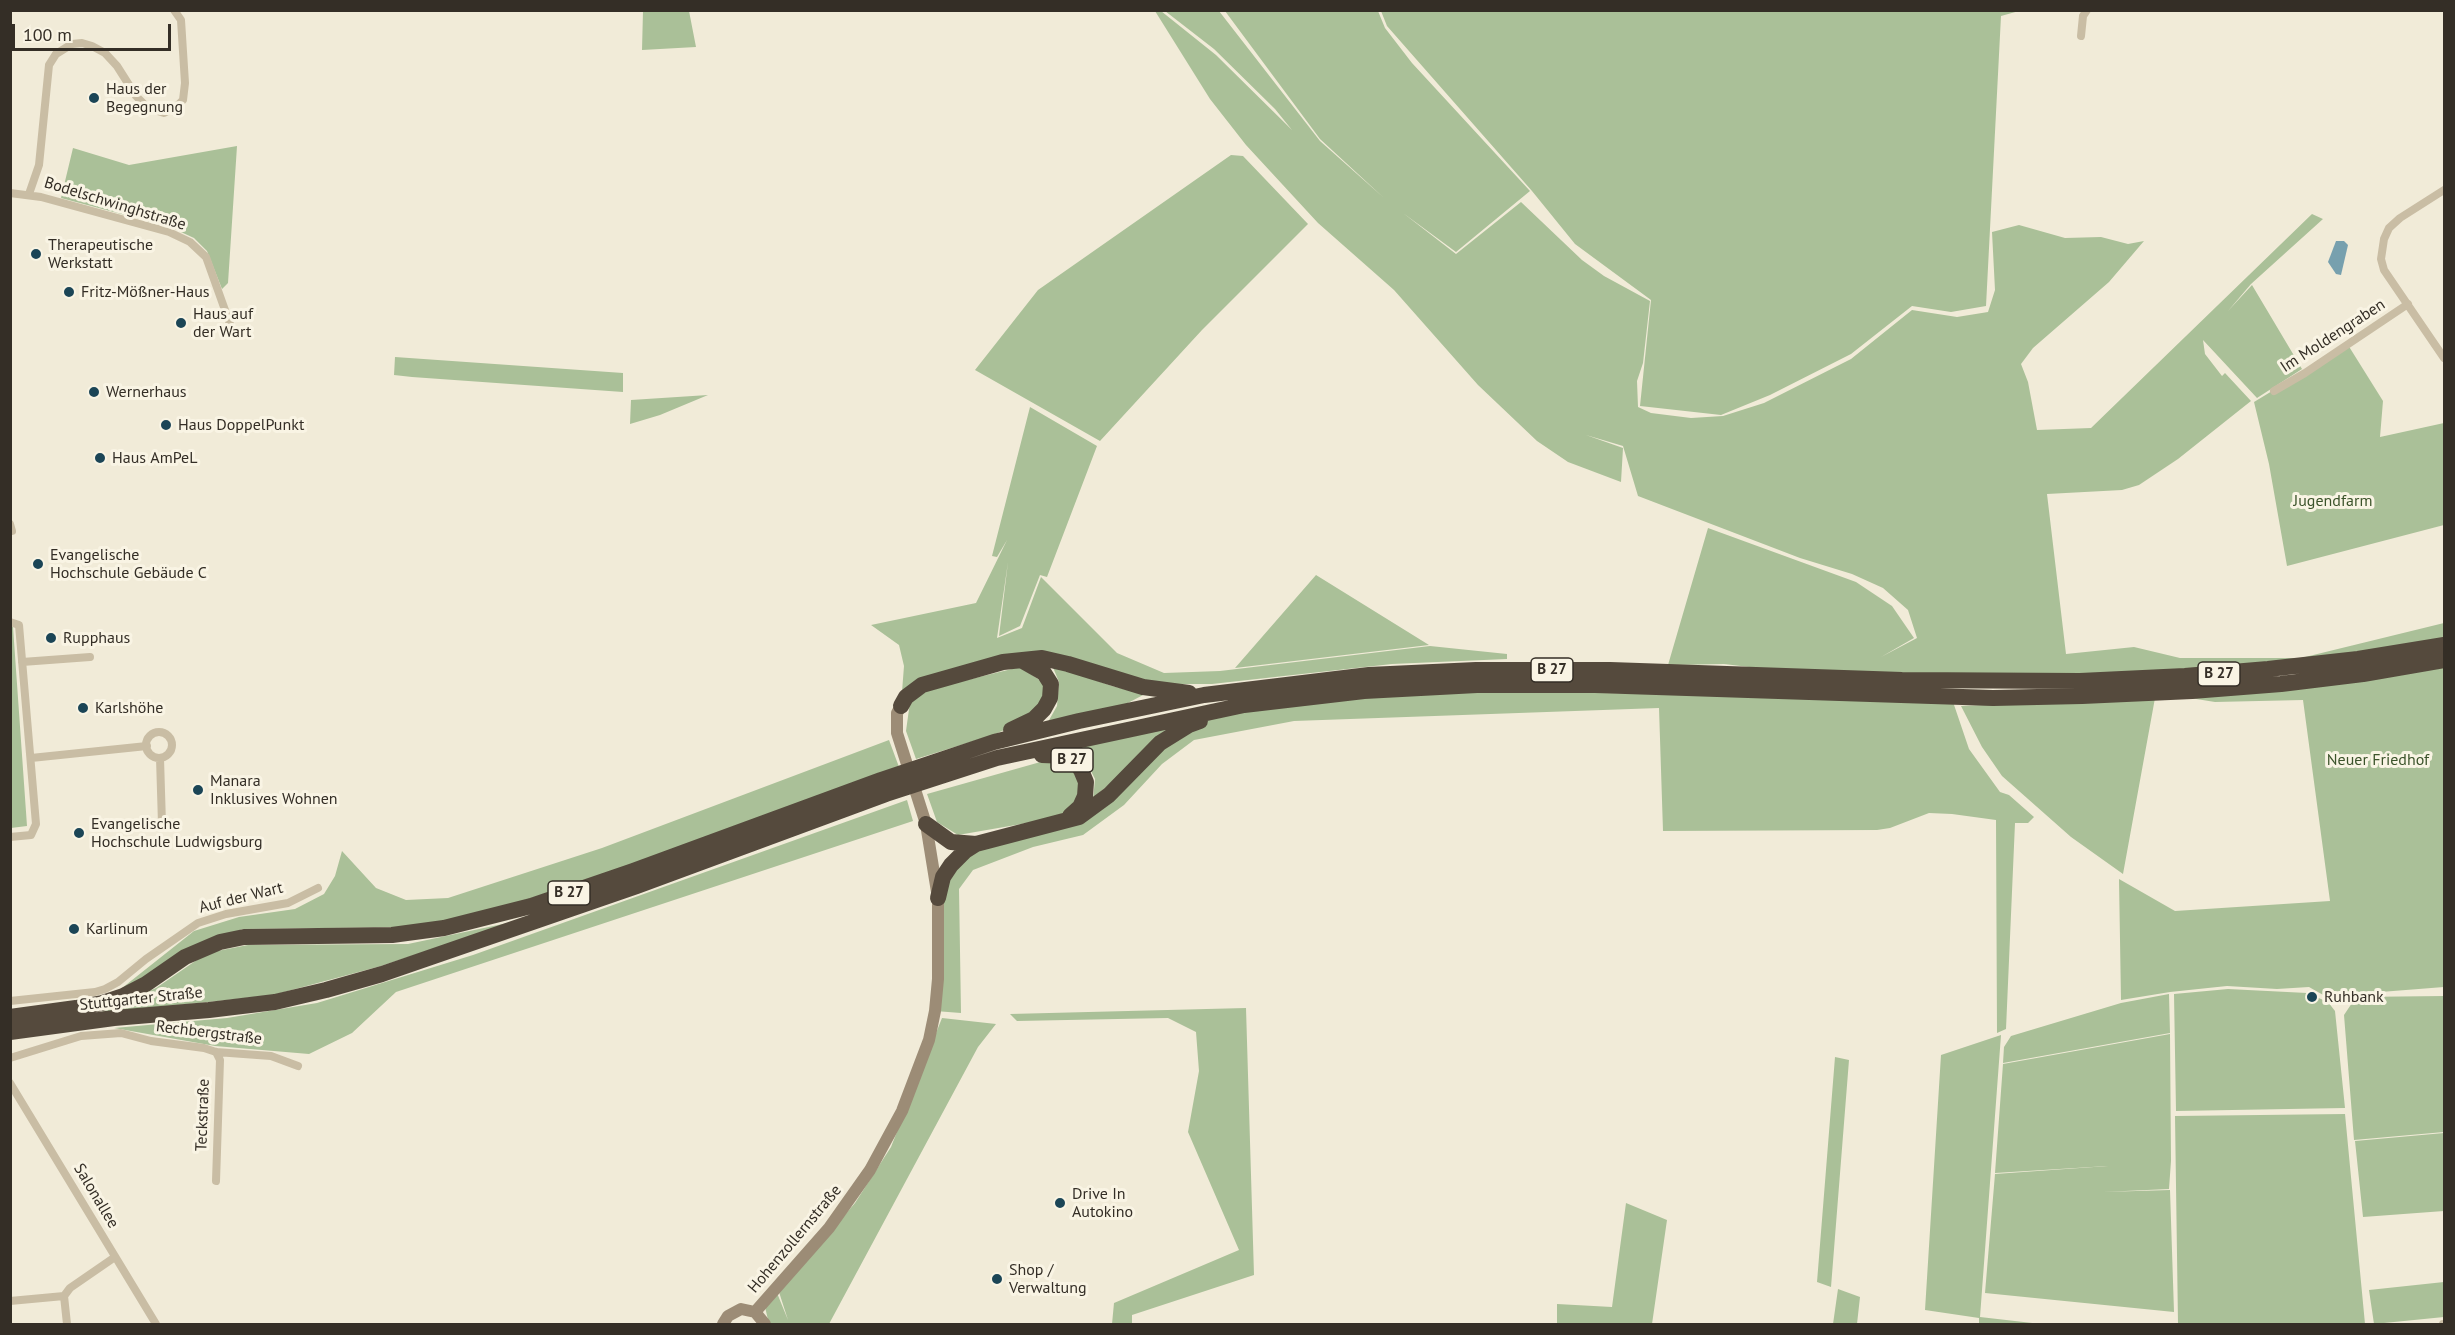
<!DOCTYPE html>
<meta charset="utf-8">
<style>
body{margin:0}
#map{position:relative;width:2455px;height:1335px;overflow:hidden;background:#f1ebd8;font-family:"PT Sans",sans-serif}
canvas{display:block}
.frame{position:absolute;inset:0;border:12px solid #342e26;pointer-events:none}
.scale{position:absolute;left:12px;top:24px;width:159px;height:27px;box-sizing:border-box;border:3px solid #342e26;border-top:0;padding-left:8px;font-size:18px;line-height:21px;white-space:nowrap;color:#342e26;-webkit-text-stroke:4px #f9f4e4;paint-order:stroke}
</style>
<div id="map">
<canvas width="2455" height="1335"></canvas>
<div class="frame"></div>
<div class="scale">100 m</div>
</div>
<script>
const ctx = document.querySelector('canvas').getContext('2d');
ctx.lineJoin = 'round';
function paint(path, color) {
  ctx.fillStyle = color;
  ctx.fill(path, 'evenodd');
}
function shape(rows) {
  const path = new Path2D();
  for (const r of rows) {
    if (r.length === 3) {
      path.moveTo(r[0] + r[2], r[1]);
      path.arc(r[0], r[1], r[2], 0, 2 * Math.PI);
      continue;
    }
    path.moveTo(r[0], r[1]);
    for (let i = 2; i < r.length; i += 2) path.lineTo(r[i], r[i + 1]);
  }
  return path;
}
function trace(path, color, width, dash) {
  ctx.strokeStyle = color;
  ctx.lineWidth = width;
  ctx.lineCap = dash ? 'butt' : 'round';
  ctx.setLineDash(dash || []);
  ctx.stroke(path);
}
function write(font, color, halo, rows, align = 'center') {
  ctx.font = font + ' "PT Sans",sans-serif';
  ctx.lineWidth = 6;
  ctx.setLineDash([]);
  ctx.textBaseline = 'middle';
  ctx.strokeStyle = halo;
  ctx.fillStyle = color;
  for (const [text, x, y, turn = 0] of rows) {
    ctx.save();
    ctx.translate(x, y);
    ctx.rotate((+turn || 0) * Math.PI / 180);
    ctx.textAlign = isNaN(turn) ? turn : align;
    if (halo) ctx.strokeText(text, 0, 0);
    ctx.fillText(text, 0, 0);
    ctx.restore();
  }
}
paint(shape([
 [643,11,689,11,696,47,642,50],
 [1155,11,1161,11,1216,55,1292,130,1275,109,1214,49,1165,11,1219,11,1320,141,1384,198,1320,139,1225,11,1378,11,1385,28,1412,63,1530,191,1456,252,1403,213,1456,254,1521,202,1582,260,1604,276,1650,301,1643,363,1637,381,1638,407,1651,413,1691,418,1723,416,1764,403,1851,359,1912,310,1957,317,1988,312,1995,290,1992,232,2019,225,2065,238,2101,237,2128,244,2144,241,2109,282,2033,348,2021,364,2028,382,2037,430,2091,428,2312,214,2323,219,2251,284,2228,311,2252,285,2302,369,2257,398,2203,340,2205,354,2222,376,2225,373,2251,401,2178,459,2139,485,2122,490,2047,494,2066,654,2134,647,2180,658,2301,658,2444,623,2444,645,2185,676,1842,678,1724,664,1668,665,1708,528,1856,582,1892,606,1914,638,1881,657,1917,638,1908,610,1883,588,1852,574,1800,558,1638,496,1623,446,1586,435,1623,448,1621,482,1568,462,1537,441,1478,385,1394,290,1318,223,1246,145,1210,99],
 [1381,11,2019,11,2001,16,1986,306,1951,312,1912,306,1851,354,1770,395,1721,415,1640,406,1651,300,1575,244,1532,191,1387,26],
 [237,146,228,283,222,289,207,251,194,238,170,227,61,198,73,148,129,165],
 [1231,155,1243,156,1308,224,1202,330,1100,441,975,370,1038,290],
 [2348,345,2383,401,2380,437,2444,423,2444,525,2287,566,2269,464,2254,402],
 [395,357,623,373,623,392,412,377,394,375],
 [708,395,660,415,630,424,631,400],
 [1030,407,1097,446,1047,577,1040,575,1020,626,999,636,1008,562,997,638,1022,628,1041,577,1117,653,1164,673,1220,671,1430,646,1507,654,1507,659,1392,664,1212,684,1163,684,1134,679,1055,654,902,692,904,666,899,645,871,625,976,603,1007,540,997,557,992,556],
 [1316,575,1429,645,1235,668],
 [11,627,13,627,27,826,11,828],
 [2444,660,2444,987,2355,994,2341,1005,2309,987,2277,989,2227,986,2170,992,2121,1000,2119,879,2175,911,2330,901,2303,700,2215,702,2159,693],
 [1052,665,1112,686,1145,694,1126,704,1048,722,1057,706,1059,682],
 [1020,667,1044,683,1044,700,1029,719,993,735,916,759,906,731,910,702,930,689],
 [1364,691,1951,696,1969,749,2000,792,2009,795,2034,817,2028,823,2015,823,2006,1029,1997,1033,1996,820,1952,814,1929,813,1890,828,1877,830,1663,831,1659,708,1294,721,1194,740,1162,764,1124,805,1083,835,1033,847,973,870,959,889,961,1013,935,1011,938,898,965,851,1062,823,1160,743,1215,717],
 [2155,698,2123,874,2071,837,2002,776,1982,747,1961,706],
 [1180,723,1093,800,1095,779,1086,761,1074,753,1094,742],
 [889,740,899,767,567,888,451,921,408,927,242,929,117,992,194,931,239,917,295,909,324,894,335,876,342,851,376,888,406,900,448,898,602,848],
 [1044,761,1072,766,1081,784,1075,804,1056,818,958,835,937,822,927,794],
 [907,800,913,821,396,992,352,1033,309,1054,215,1046,114,1028,227,1018,317,1003,473,955],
 [517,921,381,966,273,995,97,1014,156,988,207,953,248,945,408,944],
 [2228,989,2307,993,2328,1002,2335,1011,2345,1108,2176,1111,2174,994],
 [2169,994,2170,1033,2003,1063,2004,1047,2011,1036,2121,1003],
 [2444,996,2444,1132,2354,1140,2344,1015,2356,997],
 [1246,1008,1254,1275,1132,1315,1132,1324,1112,1324,1114,1303,1239,1250,1188,1132,1199,1071,1196,1032,1168,1018,1017,1021,1010,1014],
 [942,1018,996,1024,978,1047,829,1324,769,1324,765,1307,777,1293,788,1320,779,1292,855,1203,891,1147],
 [2170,1034,2171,1161,2169,1189,2103,1192,2170,1190,2174,1312,1985,1293,1995,1174,2108,1166,1995,1173,2003,1064],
 [2001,1035,1980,1317,2041,1324,1979,1324,1979,1318,1925,1310,1941,1055],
 [1835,1057,1849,1060,1831,1287,1817,1282],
 [2345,1114,2365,1324,2178,1324,2175,1116],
 [2444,1133,2444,1211,2363,1217,2355,1141],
 [1626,1203,1667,1220,1652,1324,1557,1324,1557,1304,1612,1307],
 [2444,1282,2444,1317,2374,1324,2369,1290],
 [1838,1289,1860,1297,1857,1324,1833,1324]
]), '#aac098');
paint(shape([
 [2336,241,2344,241,2348,245,2341,275,2336,274,2328,262]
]), '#77a0ae');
trace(shape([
 [2081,36,2083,16,2087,10],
 [2444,190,2400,218,2389,228,2384,239,2381,259,2384,270,2444,358],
 [10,193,41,197,169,232,190,242,206,257,230,324],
 [29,194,39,165,49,65,56,54,72,44,82,43,92,46,105,53,117,66,136,96,148,108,164,113,177,106,183,100,185,83,181,20,174,10],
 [2274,391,2305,373,2408,304],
 [10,524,12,531],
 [10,622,19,625,36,824,31,835,10,837],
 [22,662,90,657],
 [159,745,13],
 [31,758,147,746],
 [160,758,162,824],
 [10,1001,95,992,105,989,118,982,146,959,198,923,226,914,288,903,318,888],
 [10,1058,81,1036,121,1033,151,1041,204,1048,216,1052,271,1056,298,1066],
 [10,1083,156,1324],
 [216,1181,220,1060,216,1052],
 [64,1296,67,1324],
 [10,1301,64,1296,70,1288,115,1257],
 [2443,1324,2444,1324]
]), '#c9bda4', 8);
trace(shape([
 [755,1312,829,1228,870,1170,902,1111,929,1040,935,1011,938,979,938,898,926,824,897,733,897,713,901,706],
 [723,1324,728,1316,741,1309,755,1312,765,1324]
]), '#9c8c76', 12);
trace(shape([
 [901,706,906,697,922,685,1003,662,1042,658,1068,664,1143,687,1189,693],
 [1011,730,1034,719,1044,709,1050,698,1051,684,1044,673,1023,661],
 [1042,755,1067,756,1075,761,1081,770,1086,782,1085,796,1080,807,1070,816],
 [926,824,951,842,976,844],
 [938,898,943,877,951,865,965,851,976,844,1079,817,1109,795,1160,743,1189,725,1200,721],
 [10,1017,76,1008,102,1003,123,996,146,984,185,957,220,942,244,937,392,935,444,928,531,906,633,871,881,780,994,742,1079,721,1204,695,1369,675,1476,670,1610,670,1902,680,2080,681,2185,676,2268,669,2358,659,2444,645],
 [10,1032,114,1018,209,1010,275,1002,326,990,382,974,637,886,886,794,997,758,1244,705,1364,691,1477,685,1595,685,1993,698,2082,696,2192,691,2281,684,2363,674,2444,660]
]), '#554a3d', 16);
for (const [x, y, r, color] of [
 [94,98,6,"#1b4556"],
 [36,254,6,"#1b4556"],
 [69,292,6,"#1b4556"],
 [181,323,6,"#1b4556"],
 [94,392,6,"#1b4556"],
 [166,425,6,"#1b4556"],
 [100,458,6,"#1b4556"],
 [38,564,6,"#1b4556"],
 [51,638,6,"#1b4556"],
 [83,708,6,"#1b4556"],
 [198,790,6,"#1b4556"],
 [79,833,6,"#1b4556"],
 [74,929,6,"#1b4556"],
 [2312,997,6,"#1b4556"],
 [1060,1203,6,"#1b4556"],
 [997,1279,6,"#1b4556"]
]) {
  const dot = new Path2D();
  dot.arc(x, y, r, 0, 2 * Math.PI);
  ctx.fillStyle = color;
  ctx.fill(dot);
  trace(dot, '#f9f4e4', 2);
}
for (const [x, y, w] of [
 [1552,670,42],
 [2219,674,42],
 [1072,760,42],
 [569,893,42]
]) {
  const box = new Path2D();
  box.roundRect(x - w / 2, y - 12, w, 24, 4.5);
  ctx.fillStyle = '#f9f4e4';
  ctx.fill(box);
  trace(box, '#342e26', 1.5);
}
write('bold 15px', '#342e26', null, [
 ["B 27",1552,670],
 ["B 27",2219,674],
 ["B 27",1072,760],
 ["B 27",569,893]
]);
write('16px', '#342e26', '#f9f4e4', [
 ["Haus der",106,89],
 ["Begegnung",106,107],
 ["Therapeutische",48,245],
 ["Werkstatt",48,263],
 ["Fritz-Mößner-Haus",81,292],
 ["Haus auf",193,314],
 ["der Wart",193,332],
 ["Wernerhaus",106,392],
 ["Haus DoppelPunkt",178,425],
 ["Haus AmPeL",112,458],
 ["Evangelische",50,555],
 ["Hochschule Gebäude C",50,573],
 ["Rupphaus",63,638],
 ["Karlshöhe",95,708],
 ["Manara",210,781],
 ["Inklusives Wohnen",210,799],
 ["Evangelische",91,824],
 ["Hochschule Ludwigsburg",91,842],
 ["Karlinum",86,929],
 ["Ruhbank",2324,997],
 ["Drive In",1072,1194],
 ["Autokino",1072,1212],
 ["Shop /",1009,1270],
 ["Verwaltung",1009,1288]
], 'left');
write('16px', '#342e26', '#f9f4e4', [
 ["Bodelschwinghstraße",115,204,17],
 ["Im Moldengraben",2333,336,-33],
 ["Auf der Wart",241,898,-14],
 ["Stuttgarter Straße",141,999,-6],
 ["Rechbergstraße",209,1033,7],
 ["Teckstraße",203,1115,-88],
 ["Salonallee",96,1196,59],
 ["Hohenzollernstraße",795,1239,-50]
]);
write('16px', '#3b532a', '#f9f4e4', [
 ["Jugendfarm",2333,501],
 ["Neuer Friedhof",2378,760]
]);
</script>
